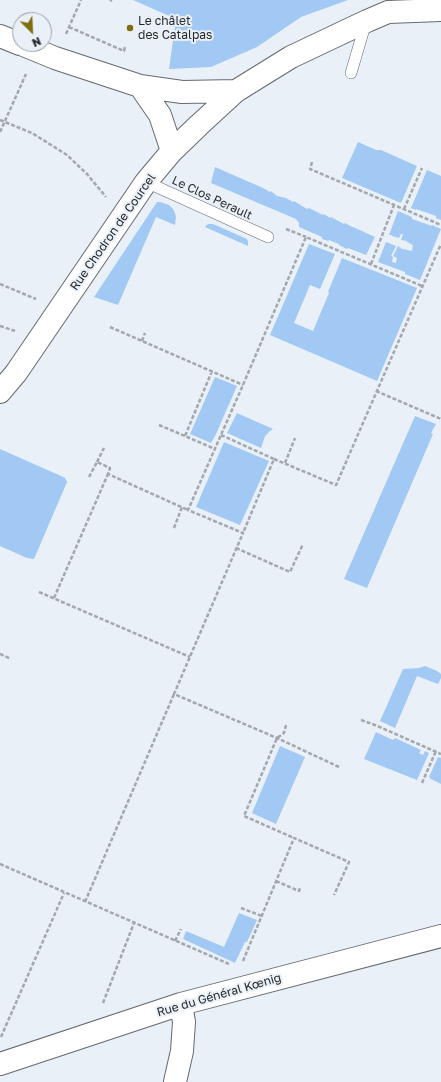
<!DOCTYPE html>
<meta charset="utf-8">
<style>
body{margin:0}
#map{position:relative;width:441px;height:1082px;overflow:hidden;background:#e9f0f7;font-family:"Golos Text",sans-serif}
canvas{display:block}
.north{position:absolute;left:12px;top:12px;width:40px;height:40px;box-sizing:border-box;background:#e9f0f7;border:1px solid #9ba0a5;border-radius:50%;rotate:156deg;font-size:11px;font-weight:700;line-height:16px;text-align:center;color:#26292b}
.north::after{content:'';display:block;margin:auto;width:14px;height:18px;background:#7d6e0b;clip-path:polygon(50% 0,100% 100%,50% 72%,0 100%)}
</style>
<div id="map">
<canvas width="441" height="1082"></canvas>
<div class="north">N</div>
</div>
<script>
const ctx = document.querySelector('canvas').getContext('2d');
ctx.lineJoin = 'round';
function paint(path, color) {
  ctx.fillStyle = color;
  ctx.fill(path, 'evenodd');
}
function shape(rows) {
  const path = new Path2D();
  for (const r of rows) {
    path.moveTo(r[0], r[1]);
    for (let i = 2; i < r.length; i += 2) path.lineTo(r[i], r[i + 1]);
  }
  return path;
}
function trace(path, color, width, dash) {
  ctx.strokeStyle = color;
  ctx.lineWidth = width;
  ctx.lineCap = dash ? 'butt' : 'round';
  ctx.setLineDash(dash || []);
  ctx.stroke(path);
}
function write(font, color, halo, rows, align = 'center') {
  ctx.font = font + ' "Golos Text",sans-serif';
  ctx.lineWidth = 4;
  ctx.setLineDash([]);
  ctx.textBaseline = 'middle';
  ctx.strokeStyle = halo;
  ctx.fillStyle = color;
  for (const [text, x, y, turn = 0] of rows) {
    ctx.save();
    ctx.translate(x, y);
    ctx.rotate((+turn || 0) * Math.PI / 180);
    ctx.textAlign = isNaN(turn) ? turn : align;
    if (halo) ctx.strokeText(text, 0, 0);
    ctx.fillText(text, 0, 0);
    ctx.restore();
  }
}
paint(shape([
 [133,0,348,0,301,17,257,47,211,67,169,69,176,19],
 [358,142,376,150,381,150,417,166,401,203,342,178],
 [215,167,263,188,270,192,271,191,277,196,286,198,293,202,294,201,307,209,309,208,323,215,324,214,330,218,331,217,344,224,345,223,352,227,353,227,375,237,366,255,348,248,347,249,339,245,339,244,329,240,328,241,322,239,322,237,299,227,299,223,296,219,211,183],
 [427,170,441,176,441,220,436,218,436,216,416,209,416,210,411,208],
 [157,202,160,202,169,205,173,209,175,213,176,217,175,225,156,217,118,305,94,297],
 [398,211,412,217,412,219,432,226,432,225,441,229,420,280,405,274,405,272,378,262,386,242,396,246,391,256,393,257,392,262,396,263,397,258,393,256,398,246,402,249,403,249,412,251,413,245,407,242,407,241,401,240,403,234,401,234,399,238,392,236,392,235,389,235],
 [208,224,213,224,247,239,248,242,248,246,205,227],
 [309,244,335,254,320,289,310,285,294,323,313,331,329,293,328,292,342,258,417,288,377,381,270,335],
 [215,377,237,386,216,434,211,443,190,434],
 [237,413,273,429,270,431,265,436,261,448,227,433],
 [415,416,436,424,431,433,433,434,367,588,344,579],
 [224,442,269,461,240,525,196,507],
 [0,449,61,476,65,478,67,482,34,559,27,558,0,546],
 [425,666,437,671,441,674,441,678,438,684,417,676,395,728,380,721,403,669,419,668],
 [376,732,393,740,395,738,421,750,419,753,423,755,425,751,429,753,417,780,364,759],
 [280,746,305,757,276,824,252,813],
 [438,757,441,758,441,784,431,779,429,777],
 [239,913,257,920,247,942,245,942,235,963,183,939,186,931,224,947]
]), '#a1c9f3');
const service = shape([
 [351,73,366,22],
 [146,182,268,237]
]);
const minor = shape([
 [0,36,20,44],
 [21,44,55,58,140,86,182,92,236,91],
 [140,86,160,115,172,151],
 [0,392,16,373,146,182,172,151,199,125,236,91,291,57,367,21,388,12,441,10],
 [0,1064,181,1004,441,936],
 [175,1082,182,1051,184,1022,181,1004]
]);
trace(service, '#646a70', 12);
trace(minor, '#646a70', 24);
trace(shape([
 [110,0,112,1],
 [69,27,124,51,125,47],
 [66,34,81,0],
 [0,120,32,133,67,155,87,174,106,197],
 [0,132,26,74],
 [312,162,310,169,441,225],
 [404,209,422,168],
 [286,229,306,237],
 [371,264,394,205],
 [0,284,36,299],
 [0,326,15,331],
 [110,327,243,385],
 [142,341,145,333],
 [212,371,185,436,215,449],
 [376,391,441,419],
 [159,425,185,436],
 [221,435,274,459,243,533],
 [274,459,336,485,441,244],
 [97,462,104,448],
 [285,463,295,438],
 [89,477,97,462,110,468,108,474,188,510],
 [174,528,182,507],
 [236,548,290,572,303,544],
 [39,592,190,657],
 [54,598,108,474],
 [0,654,11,659],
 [361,720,375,725,441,754],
 [286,725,284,733,277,738,244,816,294,838],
 [339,767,277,738,174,694,243,533,188,510,243,385,306,237,422,286],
 [422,783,436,751],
 [0,864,229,964],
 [276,881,299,891,300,888],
 [85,902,174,694],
 [241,908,262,916],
 [175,941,181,929],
 [243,961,294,838,349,862,334,895],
 [103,1003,134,923],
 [1,1037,64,893]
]), '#a2a8ad', 2.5, [4, 2]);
trace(service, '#fff', 11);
trace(minor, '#fff', 22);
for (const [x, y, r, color] of [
 [130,28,4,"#7d6e0b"]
]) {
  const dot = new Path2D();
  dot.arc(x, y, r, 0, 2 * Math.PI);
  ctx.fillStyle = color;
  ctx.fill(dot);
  trace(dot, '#e9f0f7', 1.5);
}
write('12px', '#26292b', '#e9f0f7', [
 ["Le châlet",138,21],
 ["des Catalpas",138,35]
], 'left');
write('12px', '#26292b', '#e9f0f7', [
 ["Le Clos Perault",212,198,25],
 ["Rue Chodron de Courcel",113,232,-55],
 ["Rue du Général Kœnig",219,995,-16]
]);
</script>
